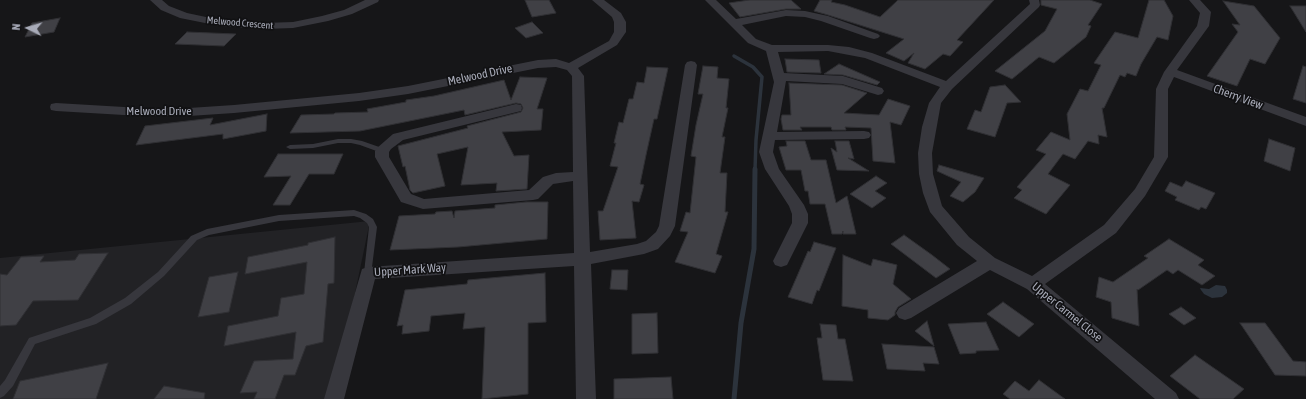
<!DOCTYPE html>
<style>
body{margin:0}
#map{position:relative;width:1306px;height:399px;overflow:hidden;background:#161618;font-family:"Asap Condensed",sans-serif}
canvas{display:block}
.north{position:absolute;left:8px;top:8px;width:40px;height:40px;-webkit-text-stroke:3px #111113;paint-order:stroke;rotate:275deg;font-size:11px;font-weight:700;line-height:16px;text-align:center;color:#a8abb8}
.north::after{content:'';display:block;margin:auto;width:14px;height:18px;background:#a8abb8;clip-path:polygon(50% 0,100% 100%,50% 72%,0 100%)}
</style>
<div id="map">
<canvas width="1306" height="399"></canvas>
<div class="north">N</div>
</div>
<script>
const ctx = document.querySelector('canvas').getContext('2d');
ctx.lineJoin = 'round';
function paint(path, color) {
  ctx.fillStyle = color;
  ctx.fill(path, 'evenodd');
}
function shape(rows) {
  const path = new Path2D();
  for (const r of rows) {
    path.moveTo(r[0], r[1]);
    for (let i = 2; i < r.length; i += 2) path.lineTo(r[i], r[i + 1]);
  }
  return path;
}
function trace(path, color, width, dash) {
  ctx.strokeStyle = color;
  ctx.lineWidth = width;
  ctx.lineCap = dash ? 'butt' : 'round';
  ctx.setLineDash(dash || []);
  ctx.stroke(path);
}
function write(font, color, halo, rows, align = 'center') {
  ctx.font = font + ' "Asap Condensed",sans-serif';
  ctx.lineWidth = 3.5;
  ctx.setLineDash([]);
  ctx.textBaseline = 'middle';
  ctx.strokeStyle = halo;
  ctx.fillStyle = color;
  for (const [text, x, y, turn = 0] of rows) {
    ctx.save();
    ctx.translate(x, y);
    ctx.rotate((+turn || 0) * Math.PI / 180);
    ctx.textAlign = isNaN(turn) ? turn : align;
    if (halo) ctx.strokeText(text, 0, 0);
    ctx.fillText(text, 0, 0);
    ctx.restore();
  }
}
paint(shape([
 [370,221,333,399,0,399,0,258]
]), '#222225');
paint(shape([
 [1216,285,1225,286,1227,290,1227,293,1222,297,1212,298,1204,294,1201,290,1200,288,1209,289]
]), '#2c333c');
trace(shape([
 [734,56,753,67,762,77,756,140,755,170]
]), '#2c333c', 3.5);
trace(shape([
 [734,399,741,323,754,249,755,169]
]), '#2c333c', 5);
const building = shape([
 [525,0,549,0,556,13,532,17,525,0],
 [749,0,791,0,801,9,786,9,740,17,729,3,749,0],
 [820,0,832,0,831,2,845,5,880,17,898,0,994,0,957,40,963,42,950,56,943,54,925,69,908,63,914,53,904,61,886,53,904,39,828,15,814,11,820,0],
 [1041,0,1090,0,1102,4,1088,25,1091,26,1086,37,1054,63,1039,57,1012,79,995,71,1045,31,1057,9,1041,5,1041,0],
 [1149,0,1164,0,1173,16,1168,40,1157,37,1141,64,1136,76,1127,73,1125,77,1120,75,1104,108,1102,108,1107,137,1098,135,1099,144,1088,141,1075,159,1063,154,1048,174,1070,185,1046,214,1014,198,1022,190,1017,187,1046,154,1036,150,1051,132,1070,140,1067,114,1080,89,1088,91,1101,65,1094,63,1115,32,1138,38,1149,0],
 [1223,1,1254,6,1280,38,1265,64,1250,59,1237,86,1207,76,1238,32,1232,24,1240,25,1223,1],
 [1290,6,1306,6,1306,32,1290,6],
 [60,18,54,32,25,37,32,23,60,18],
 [532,22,543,33,526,38,515,28,532,22],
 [187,32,236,34,224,46,175,44,187,32],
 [785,59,819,60,821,73,787,72,785,59],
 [839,64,880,82,877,85,843,75,824,74,839,64],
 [703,66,718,67,717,78,729,79,726,108,728,108,722,137,725,137,720,173,727,173,725,212,728,212,716,254,722,256,715,273,675,262,688,232,680,231,686,212,690,213,696,157,691,156,696,125,703,94,698,94,703,66],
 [1303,66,1306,67,1306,103,1293,99,1303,66],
 [647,67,668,68,657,119,654,119,646,155,640,184,644,185,639,202,632,201,636,238,600,240,598,211,603,211,618,167,610,166,616,143,614,143,619,122,623,123,629,99,633,99,637,82,644,83,647,67],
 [520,77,547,78,537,109,543,109,541,130,502,132,514,156,529,155,527,189,496,191,497,183,461,185,468,147,437,154,445,186,413,193,410,190,405,166,403,167,398,146,468,128,467,126,521,112,523,108,521,104,516,103,465,115,464,110,360,131,290,133,301,115,334,114,335,113,368,112,367,109,406,102,406,100,434,96,504,80,511,100,520,77],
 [789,83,842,85,867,93,844,113,879,115,888,99,910,106,901,125,890,122,895,163,873,161,871,128,845,127,846,130,832,130,831,127,800,127,802,130,783,130,781,119,782,115,791,115,789,83],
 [1005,85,1021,102,1007,103,995,137,967,129,975,110,981,112,990,87,1005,85],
 [267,114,266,131,223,139,223,134,136,145,145,126,213,118,210,125,267,114],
 [1269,139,1295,148,1290,171,1264,161,1269,139],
 [786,141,805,141,811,160,826,160,836,203,847,196,856,234,843,234,843,231,842,234,832,234,825,204,810,204,808,191,805,191,801,170,786,170,779,147,787,146,786,141],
 [835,141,849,141,854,159,848,158,869,171,837,170,831,148,837,152,835,141],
 [278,154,343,154,334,174,309,174,290,205,273,205,291,176,264,177,278,154],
 [939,165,984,178,975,192,963,202,950,196,961,182,937,171,939,165],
 [876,176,887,183,875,191,886,198,872,208,850,194,876,176],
 [1186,181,1215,193,1206,209,1201,207,1199,210,1175,200,1177,197,1165,191,1170,182,1182,187,1186,181],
 [526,202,548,202,547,239,458,247,390,250,399,216,435,214,436,212,452,211,454,218,455,211,495,208,495,205,526,202],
 [904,235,932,255,950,269,936,278,891,244,904,235],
 [335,237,334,283,328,284,323,342,306,346,295,375,284,375,275,399,254,399,257,392,240,393,254,361,293,359,296,332,224,346,228,326,278,316,281,298,304,294,307,262,245,274,248,257,308,245,308,243,335,237],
 [1169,239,1204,260,1198,265,1215,276,1202,285,1178,270,1173,274,1167,270,1138,290,1137,289,1139,326,1112,318,1111,302,1096,297,1099,277,1113,282,1148,258,1144,256,1169,239],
 [814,242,836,248,819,291,817,290,812,304,788,297,808,251,810,252,814,242],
 [108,253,78,300,33,301,16,325,0,326,0,274,7,275,21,257,44,256,40,262,75,260,79,254,108,253],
 [843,255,871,266,873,259,897,265,893,284,911,299,898,307,895,312,895,315,888,320,868,318,868,310,842,306,843,255],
 [612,270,628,270,627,290,610,289,612,270],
 [238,272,229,312,198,317,209,277,238,272],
 [545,273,546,322,528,323,528,394,482,399,485,327,463,329,465,313,431,316,429,331,402,334,403,325,397,326,405,290,467,284,468,280,545,273],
 [1003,302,1034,324,1019,337,987,314,1003,302],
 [1181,307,1196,318,1184,325,1169,314,1181,307],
 [657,313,658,353,632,354,632,314,657,313],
 [927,321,934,346,915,331,927,321],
 [986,322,999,350,976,351,976,353,960,354,948,324,986,322],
 [1240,323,1265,323,1293,361,1306,362,1306,376,1275,375,1240,323],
 [820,324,836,325,838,339,845,339,853,381,823,380,817,338,822,338,820,324],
 [882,344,934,347,939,364,923,363,925,371,887,369,882,344],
 [1195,355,1244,389,1233,399,1200,399,1170,376,1195,355],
 [108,363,96,399,13,399,20,381,108,363],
 [671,377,673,399,614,399,614,379,671,377],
 [1039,380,1065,399,1010,399,1003,394,1015,381,1029,391,1039,380],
 [164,386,205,393,204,399,154,399,164,386]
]);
paint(building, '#404045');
trace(building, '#303034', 1);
paint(shape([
 [338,139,351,139,362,141,385,149,386,151,382,153,360,145,351,143,338,143,313,148,290,149,286,147,290,145,313,144,338,139],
 [354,210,366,214,373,219,377,227,371,275,365,275,364,273,369,227,367,223,360,218,354,216,279,221,209,235,197,240,164,276,131,304,96,324,35,344,13,386,4,396,0,398,0,386,5,380,29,338,90,318,125,298,158,272,191,236,207,229,279,215,354,210]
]), '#37373d');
paint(shape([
 [150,0,162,0,169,6,187,13,220,20,264,23,293,22,322,16,344,10,365,0,379,0,378,2,352,14,328,21,293,28,264,29,220,26,180,18,161,10,150,0],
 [592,0,604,0,621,13,626,22,626,32,617,45,578,68,584,76,590,252,637,244,646,241,656,232,659,226,685,65,687,62,691,61,695,62,697,65,675,226,670,236,658,249,644,254,591,264,596,399,576,399,574,266,375,279,344,399,324,399,362,269,368,267,574,253,573,181,553,184,538,199,533,200,423,209,401,202,375,157,375,151,377,148,393,134,516,104,521,105,522,108,521,111,403,140,391,149,389,152,389,157,411,194,424,199,529,190,543,177,556,173,573,172,572,76,567,70,556,67,538,68,408,94,359,101,234,113,189,116,141,116,56,111,51,110,50,107,51,104,56,103,141,108,189,108,234,105,359,93,408,86,538,60,556,59,569,63,609,41,614,32,614,22,612,17,592,0],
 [705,0,716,0,736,19,786,10,805,11,828,16,878,34,880,36,878,38,874,39,870,38,821,21,805,17,786,16,742,25,756,39,772,45,828,45,849,47,872,53,946,81,1030,4,1029,0,1039,0,1040,5,1039,7,952,89,941,103,932,153,933,174,942,206,969,237,995,258,1032,276,1104,225,1135,189,1154,157,1156,89,1164,72,1197,26,1200,13,1189,0,1200,0,1211,12,1209,26,1177,70,1306,117,1306,126,1174,77,1168,89,1168,157,1145,196,1116,233,1045,284,1176,393,1179,399,1155,399,1027,289,990,270,911,318,905,320,899,318,896,313,899,308,977,261,957,245,930,212,923,193,919,174,918,153,922,127,929,103,940,87,865,58,828,51,778,52,784,73,843,76,882,88,884,91,882,94,878,95,842,84,786,81,777,132,864,131,869,132,871,135,869,138,864,139,775,140,773,152,779,169,804,205,808,214,808,223,787,265,781,267,775,265,773,261,792,223,792,214,789,206,765,169,759,152,774,82,766,51,748,43,705,0]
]), '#37373d');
write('10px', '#a8abb8', '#111113', [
 ["Melwood Crescent",240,23,5]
]);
write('12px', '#a8abb8', '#111113', [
 ["Melwood Drive",480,75,-12],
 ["Cherry View",1238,97,20],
 ["Melwood Drive",159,111],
 ["Upper Mark Way",410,270,-4],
 ["Upper Carmel Close",1067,312,39]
]);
</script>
